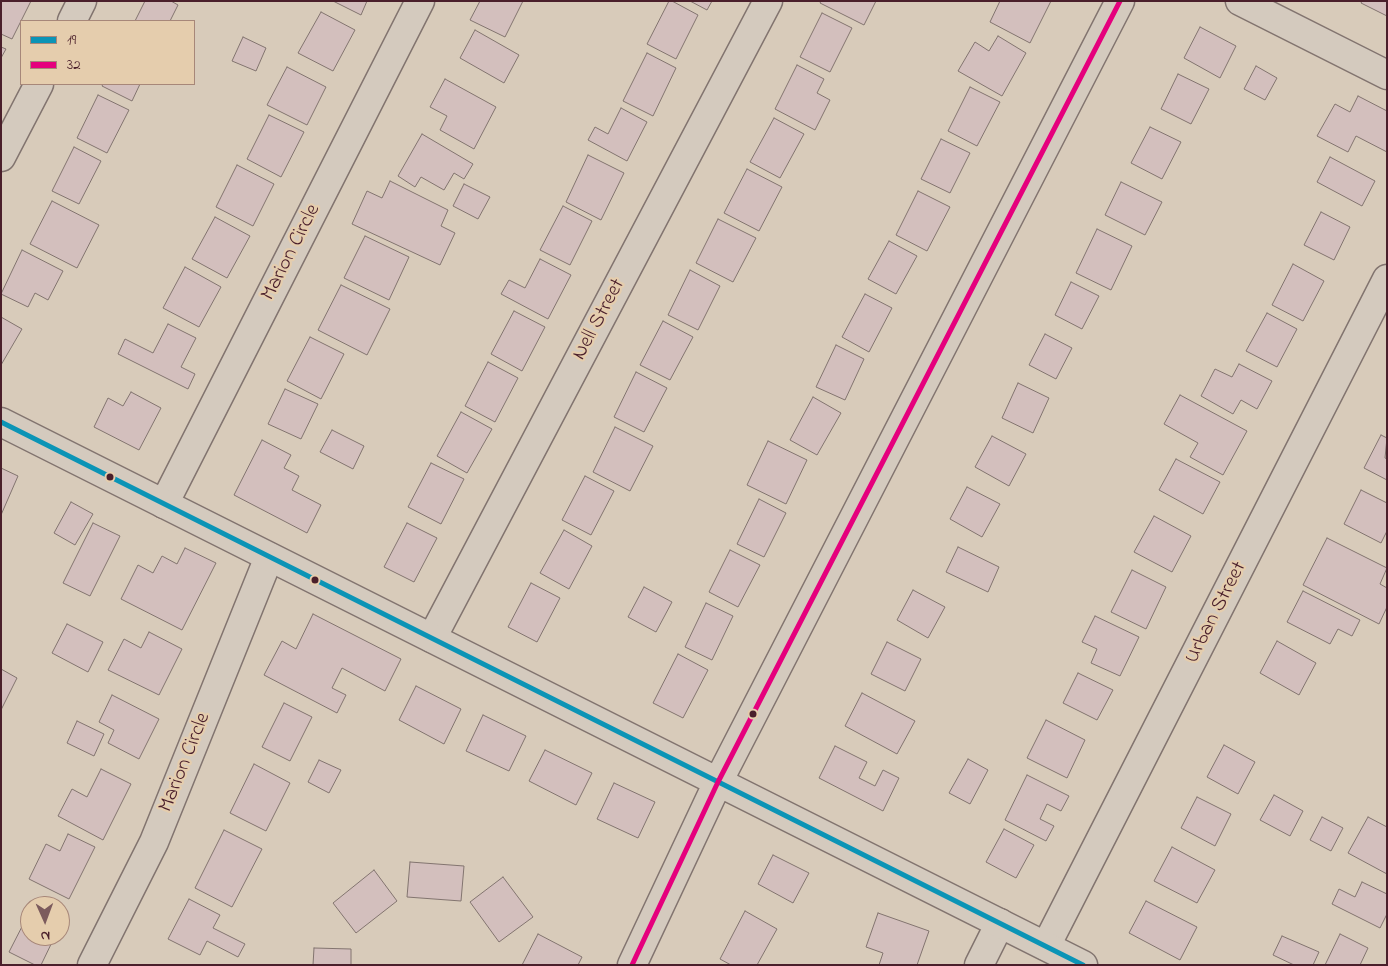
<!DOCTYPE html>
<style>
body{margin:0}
#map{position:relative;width:1388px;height:966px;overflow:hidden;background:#d8cbba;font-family:"Indie Flower",sans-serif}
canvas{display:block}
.frame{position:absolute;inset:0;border:2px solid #4a1f2b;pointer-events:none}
.legend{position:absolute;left:20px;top:20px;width:175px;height:65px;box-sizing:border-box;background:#e5cdad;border:1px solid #a78779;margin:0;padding:6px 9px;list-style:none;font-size:15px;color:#4a1f2b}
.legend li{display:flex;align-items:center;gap:10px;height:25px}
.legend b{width:25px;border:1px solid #a78779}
.north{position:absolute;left:20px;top:896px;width:50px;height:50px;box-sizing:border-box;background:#e5cdad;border:1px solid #a78779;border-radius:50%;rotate:178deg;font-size:14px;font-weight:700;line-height:20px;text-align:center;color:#4a1f2b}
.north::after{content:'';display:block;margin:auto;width:18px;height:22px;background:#7c5b5d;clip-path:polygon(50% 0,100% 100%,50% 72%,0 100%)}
</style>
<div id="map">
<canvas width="1388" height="966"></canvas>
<div class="frame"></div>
<ul class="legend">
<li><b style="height:6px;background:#0b94b6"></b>19</li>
<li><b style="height:6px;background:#e5007d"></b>32</li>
</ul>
<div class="north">N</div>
</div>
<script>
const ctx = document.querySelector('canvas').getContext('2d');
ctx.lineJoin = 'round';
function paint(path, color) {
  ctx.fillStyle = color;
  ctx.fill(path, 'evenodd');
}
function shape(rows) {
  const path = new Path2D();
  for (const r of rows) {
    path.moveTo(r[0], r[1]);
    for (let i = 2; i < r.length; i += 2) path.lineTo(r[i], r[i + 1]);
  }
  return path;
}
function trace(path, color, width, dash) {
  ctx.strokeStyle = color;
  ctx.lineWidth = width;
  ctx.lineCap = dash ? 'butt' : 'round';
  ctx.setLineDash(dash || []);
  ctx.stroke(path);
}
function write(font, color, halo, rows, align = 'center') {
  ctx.font = font + ' "Indie Flower",sans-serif';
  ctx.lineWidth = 4.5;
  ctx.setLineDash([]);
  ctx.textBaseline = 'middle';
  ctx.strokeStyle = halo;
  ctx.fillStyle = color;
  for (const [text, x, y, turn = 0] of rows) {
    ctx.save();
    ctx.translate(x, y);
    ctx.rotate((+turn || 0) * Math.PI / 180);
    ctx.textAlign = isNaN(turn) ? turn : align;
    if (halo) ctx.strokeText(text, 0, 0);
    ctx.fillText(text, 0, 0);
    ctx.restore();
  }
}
const building = shape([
 [1,1,31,1,12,39,1,34,1,1],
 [145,1,171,1,178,5,170,21,135,21,145,1],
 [333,1,367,1,361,15,333,1],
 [480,1,523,1,505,37,470,20,480,1],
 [669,1,672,1,698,15,676,59,647,44,669,1],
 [690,1,712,1,707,10,690,1],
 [821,1,876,1,864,25,820,3,821,1],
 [1000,1,1051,1,1030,43,990,22,1000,1],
 [1362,1,1387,1,1387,16,1361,3,1362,1],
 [321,12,355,30,333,71,298,53,321,12],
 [822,13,852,28,830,72,800,57,822,13],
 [1200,27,1236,46,1220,78,1184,58,1200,27],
 [475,30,519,55,504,83,460,58,475,30],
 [998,36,1026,53,1002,96,958,71,975,42,989,51,998,36],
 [243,37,266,48,256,71,232,61,243,37],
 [1,47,6,49,1,58,1,47],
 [647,53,676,68,653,116,623,101,647,53],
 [797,65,824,79,817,93,830,100,815,130,775,109,797,65],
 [1256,66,1277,78,1265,100,1244,89,1256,66],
 [287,67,326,87,307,125,267,105,287,67],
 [1178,74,1209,89,1191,124,1161,109,1178,74],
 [445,79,496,107,474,149,440,130,447,116,430,107,445,79],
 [103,84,140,84,132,101,102,86,103,84],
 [970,87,1000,102,977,146,948,131,970,87],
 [98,95,129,110,107,153,77,138,98,95],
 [1358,96,1387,111,1387,152,1356,136,1348,152,1317,136,1335,104,1350,112,1358,96],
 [621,108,647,122,627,161,588,140,595,127,608,134,621,108],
 [269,115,304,132,281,177,247,159,269,115],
 [774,118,804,134,780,178,750,162,774,118],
 [1150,127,1181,142,1162,179,1131,163,1150,127],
 [422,134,473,164,464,179,454,173,444,190,421,177,415,187,398,176,422,134],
 [941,139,970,153,950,193,921,179,941,139],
 [74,147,101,161,79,204,52,191,74,147],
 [588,155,624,173,601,220,566,202,588,155],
 [1330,157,1375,181,1362,206,1317,182,1330,157],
 [237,165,274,184,253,226,216,207,237,165],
 [747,169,782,187,759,231,724,213,747,169],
 [390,181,448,210,441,226,455,233,440,265,352,224,367,191,382,198,390,181],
 [1121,182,1162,202,1145,235,1105,215,1121,182],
 [464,184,490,197,478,219,453,206,464,184],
 [918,191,950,207,927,251,896,235,918,191],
 [52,201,99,225,77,268,30,244,52,201],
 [563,206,592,221,570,265,540,250,563,206],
 [1321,212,1350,227,1334,260,1304,245,1321,212],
 [215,217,250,236,227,278,192,259,215,217],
 [718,219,756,238,733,282,696,263,718,219],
 [1097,229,1132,246,1111,290,1076,273,1097,229],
 [365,236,409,257,389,300,344,278,365,236],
 [889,241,917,256,896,294,868,279,889,241],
 [22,250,63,271,48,300,35,293,28,307,1,294,22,250],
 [540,259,571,275,548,319,501,294,509,280,525,288,540,259],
 [1293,264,1324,281,1303,321,1272,305,1293,264],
 [185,267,221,287,199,327,163,308,185,267],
 [690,270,720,286,698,330,668,315,690,270],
 [1071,282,1099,296,1082,329,1055,315,1071,282],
 [341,285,390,309,367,355,318,330,341,285],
 [865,294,892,308,869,352,842,337,865,294],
 [514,311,545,327,522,371,491,354,514,311],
 [1267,313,1297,329,1277,367,1246,351,1267,313],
 [1,317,22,329,1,365,1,317],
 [663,321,693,337,670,380,640,365,663,321],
 [168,324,196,338,181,367,195,374,188,389,118,354,125,339,153,353,168,324],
 [1045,334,1072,348,1056,379,1029,365,1045,334],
 [310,337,344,354,321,399,287,381,310,337],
 [836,345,864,359,845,400,816,387,836,345],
 [488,362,518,378,495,422,465,406,488,362],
 [1239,364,1272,381,1257,409,1241,400,1233,414,1201,396,1215,369,1232,377,1239,364],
 [636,372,667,388,644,432,614,417,636,372],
 [1018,383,1049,398,1033,433,1002,418,1018,383],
 [285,389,318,404,301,439,268,424,285,389],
 [131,392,161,408,139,450,94,427,108,398,123,406,131,392],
 [1180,395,1247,431,1223,475,1190,457,1198,443,1164,424,1180,395],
 [813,397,841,413,817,455,790,440,813,397],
 [461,412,492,429,467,473,437,456,461,412],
 [615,427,653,446,630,491,593,472,615,427],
 [332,430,364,446,353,469,320,452,332,430],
 [1381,435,1387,438,1385,458,1387,459,1387,480,1364,468,1381,435],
 [992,436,1026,454,1009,486,975,467,992,436],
 [262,440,291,455,284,468,299,476,292,490,321,505,307,533,234,495,262,440],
 [768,441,807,460,786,504,747,485,768,441],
 [1176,459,1220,482,1203,514,1159,490,1176,459],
 [431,463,464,479,441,524,408,507,431,463],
 [1,468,18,476,1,515,1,468],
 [585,476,614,491,591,535,562,520,585,476],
 [967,487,1000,504,982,537,950,519,967,487],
 [1361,490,1387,503,1387,531,1381,543,1344,524,1361,490],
 [759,499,786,513,764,557,737,544,759,499],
 [71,502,93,514,75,545,54,533,71,502],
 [1154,516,1191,536,1172,572,1134,552,1154,516],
 [93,523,120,536,90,596,63,583,93,523],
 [407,523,437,538,414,582,384,567,407,523],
 [564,530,592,546,569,589,540,573,564,530],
 [1327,538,1387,568,1380,584,1387,588,1387,607,1379,624,1303,585,1327,538],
 [958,547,999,567,988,592,946,572,958,547],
 [185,548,216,563,182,630,121,599,138,565,153,573,162,556,177,564,185,548],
 [730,550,760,565,738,607,709,592,730,550],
 [1132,570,1166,587,1146,629,1111,612,1132,570],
 [531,583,560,598,537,642,508,627,531,583],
 [644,587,672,602,656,632,628,617,644,587],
 [913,590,945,607,928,638,897,620,913,590],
 [1303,591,1360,620,1352,636,1338,629,1330,644,1287,622,1303,591],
 [706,603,733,616,712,660,685,647,706,603],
 [313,614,401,659,385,691,342,668,332,688,346,695,337,713,264,675,282,641,296,649,313,614],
 [1095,616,1139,637,1120,676,1091,663,1097,649,1082,642,1095,616],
 [67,624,103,642,88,672,52,653,67,624],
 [149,632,182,649,159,695,108,670,124,639,141,648,149,632],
 [1277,641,1316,663,1299,695,1260,673,1277,641],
 [887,642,921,659,905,691,871,674,887,642],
 [678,654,708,670,683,718,653,703,678,654],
 [1,669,17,678,1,710,1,669],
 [1078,673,1113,690,1097,720,1063,703,1078,673],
 [416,686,461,709,444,744,399,720,416,686],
 [862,693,915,721,897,754,845,726,862,693],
 [112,695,159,719,139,759,108,743,114,730,99,722,112,695],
 [284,703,312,717,290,761,262,747,284,703],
 [483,715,526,736,509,771,466,751,483,715],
 [1046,720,1085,740,1067,778,1027,758,1046,720],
 [77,721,104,734,94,756,67,743,77,721],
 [1224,745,1255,762,1238,794,1207,777,1224,745],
 [835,746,867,762,859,778,875,786,883,770,899,778,883,811,819,778,835,746],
 [545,750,592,773,576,805,529,781,545,750],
 [968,759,988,770,970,804,949,793,968,759],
 [319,760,341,770,329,793,308,782,319,760],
 [254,764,290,783,266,831,230,813,254,764],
 [101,769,131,784,103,840,58,816,72,789,87,797,101,769],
 [1027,775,1069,796,1061,811,1047,804,1040,819,1054,826,1046,841,1005,820,1027,775],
 [614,783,655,802,638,838,597,819,614,783],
 [1274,795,1303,811,1290,836,1260,820,1274,795],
 [1197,797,1231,814,1215,846,1181,828,1197,797],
 [1322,817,1343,828,1331,851,1310,840,1322,817],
 [1368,817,1387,827,1387,874,1348,853,1368,817],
 [1004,829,1034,845,1016,878,986,862,1004,829],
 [224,830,262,849,232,907,195,888,224,830],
 [68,834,95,847,69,899,29,879,46,844,60,851,68,834],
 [1172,847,1215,870,1197,903,1154,881,1172,847],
 [773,855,809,873,793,903,758,884,773,855],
 [410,862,464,866,461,901,407,897,410,862],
 [374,870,397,901,356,933,333,903,374,870],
 [503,877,533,917,499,942,470,902,503,877],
 [1362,882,1387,894,1387,914,1380,928,1332,904,1339,889,1355,897,1362,882],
 [189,899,220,915,213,928,245,944,238,957,207,941,200,955,168,939,189,899],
 [35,900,47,906,32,906,35,900],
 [1146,901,1197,927,1180,960,1129,933,1146,901],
 [30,911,30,936,55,936,41,965,35,965,9,952,30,911],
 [745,911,777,929,757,965,731,965,720,959,745,911],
 [60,913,66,915,60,926,60,913],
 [878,913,929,931,917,965,879,965,883,953,866,947,878,913],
 [538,934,582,957,578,965,522,965,538,934],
 [1340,934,1368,948,1360,965,1325,965,1340,934],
 [1282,936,1319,952,1313,965,1294,965,1273,955,1282,936],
 [314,948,351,949,351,965,313,965,314,948]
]);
paint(building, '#d3bfbd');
trace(building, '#82746f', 1);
const minor = shape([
 [1240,1,1387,75],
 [72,21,82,1],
 [1,157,39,84],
 [164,504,420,1],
 [432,638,768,1],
 [1046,946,1387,279],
 [92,965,154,842,269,557],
 [979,965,1000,923]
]);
const major = shape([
 [1,422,1083,965],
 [632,965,718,782,1120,1]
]);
trace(minor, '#82746f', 31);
trace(major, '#82746f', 31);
trace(minor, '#d4cabe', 28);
trace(major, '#d4cabe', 28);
trace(shape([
 [1,422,1083,965]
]), '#0b94b6', 5);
trace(shape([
 [632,965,718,782,1120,1]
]), '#e5007d', 5);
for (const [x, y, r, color] of [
 [110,477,4.5,"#4a1f2b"],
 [315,580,4.5,"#4a1f2b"],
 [753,714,4.5,"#4a1f2b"]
]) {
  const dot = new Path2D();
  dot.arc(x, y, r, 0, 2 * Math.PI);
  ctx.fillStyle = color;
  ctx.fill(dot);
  trace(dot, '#e5cdad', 2);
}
write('21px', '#4a1f2b', '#e5cdad', [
 ["Marion Circle",292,253,-63],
 ["Nell Street",600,320,-62],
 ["Urban Street",1217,613,-63],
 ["Marion Circle",186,763,-68]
]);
</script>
